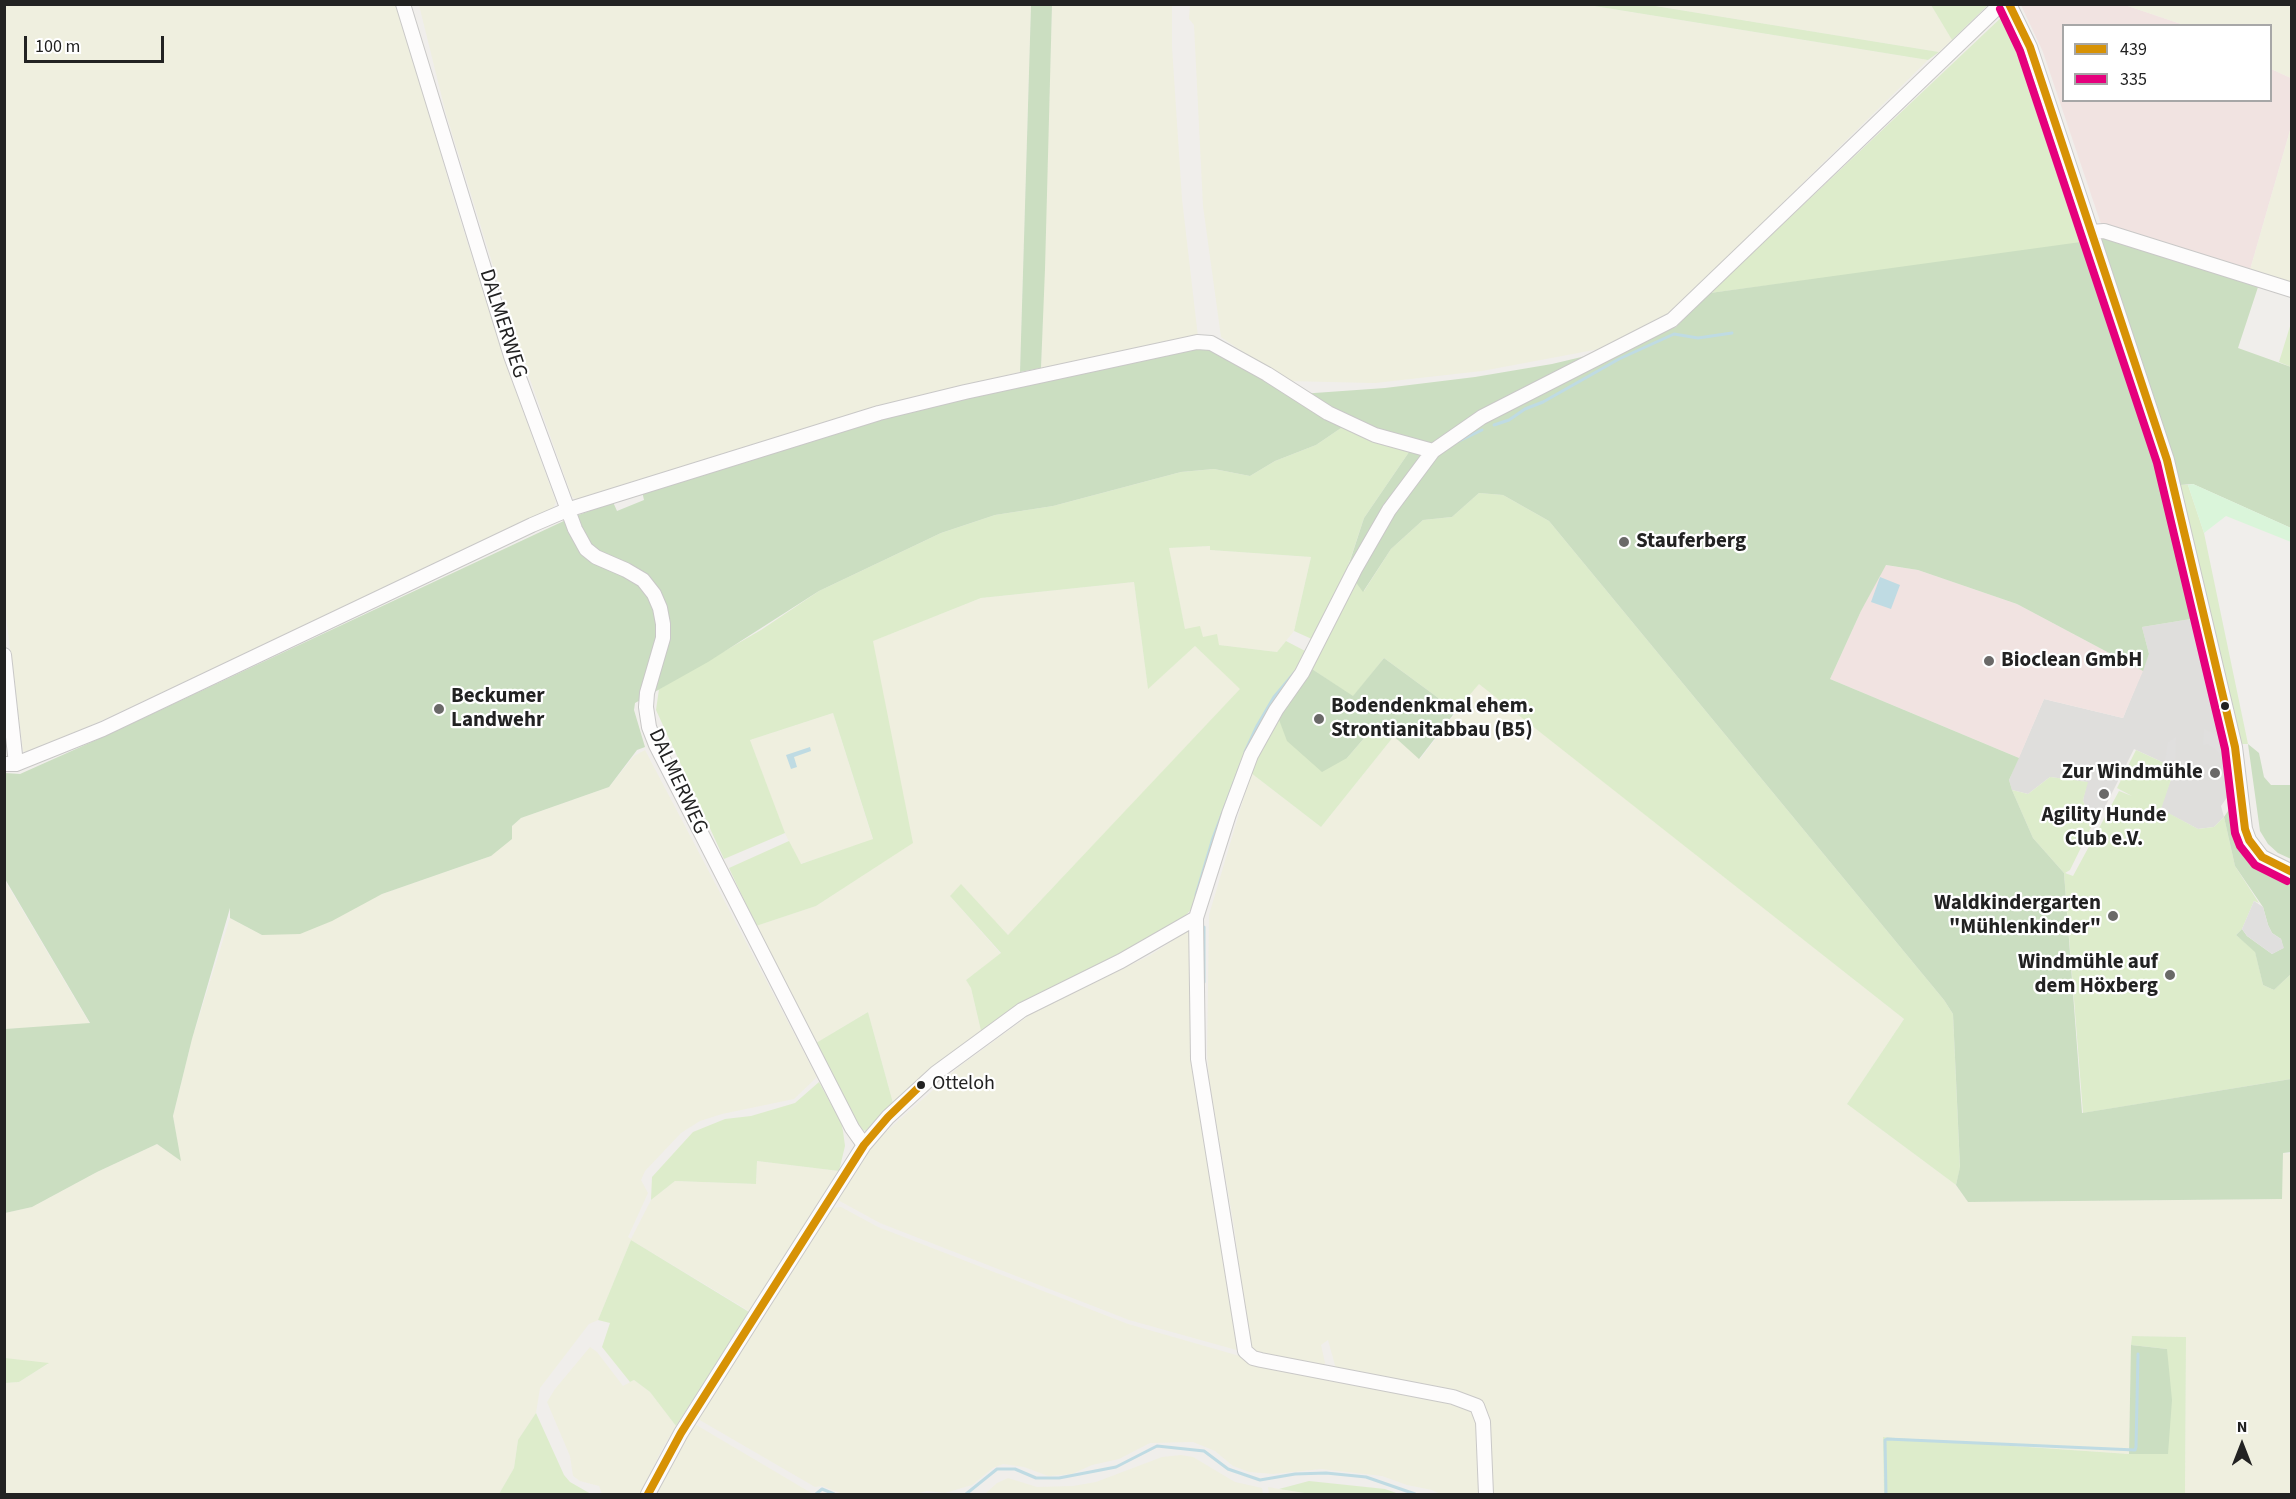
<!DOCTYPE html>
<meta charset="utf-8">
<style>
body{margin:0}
#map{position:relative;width:2296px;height:1499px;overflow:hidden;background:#f0eeeb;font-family:"Source Sans 3",sans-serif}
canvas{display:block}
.frame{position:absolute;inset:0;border:6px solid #222;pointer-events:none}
.legend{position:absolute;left:2062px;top:24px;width:210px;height:78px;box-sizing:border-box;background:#fff;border:2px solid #a7a7a7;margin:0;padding:8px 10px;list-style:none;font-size:18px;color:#222}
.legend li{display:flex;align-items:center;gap:12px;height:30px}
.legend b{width:30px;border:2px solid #a7a7a7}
.north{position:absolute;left:2212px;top:1415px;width:60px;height:60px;-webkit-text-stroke:4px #fff;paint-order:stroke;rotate:0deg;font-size:16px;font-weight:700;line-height:24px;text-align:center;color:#222}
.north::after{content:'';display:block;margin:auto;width:21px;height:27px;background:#222;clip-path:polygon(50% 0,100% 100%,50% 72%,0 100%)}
.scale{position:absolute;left:24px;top:36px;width:140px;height:27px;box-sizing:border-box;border:3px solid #222;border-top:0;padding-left:8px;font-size:18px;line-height:21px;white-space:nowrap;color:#222;-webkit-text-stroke:4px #fff;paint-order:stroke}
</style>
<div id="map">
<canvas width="2296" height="1499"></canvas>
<div class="frame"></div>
<ul class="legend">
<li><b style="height:8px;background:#d79205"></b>439</li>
<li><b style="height:8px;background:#e5007d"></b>335</li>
</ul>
<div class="north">N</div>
<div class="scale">100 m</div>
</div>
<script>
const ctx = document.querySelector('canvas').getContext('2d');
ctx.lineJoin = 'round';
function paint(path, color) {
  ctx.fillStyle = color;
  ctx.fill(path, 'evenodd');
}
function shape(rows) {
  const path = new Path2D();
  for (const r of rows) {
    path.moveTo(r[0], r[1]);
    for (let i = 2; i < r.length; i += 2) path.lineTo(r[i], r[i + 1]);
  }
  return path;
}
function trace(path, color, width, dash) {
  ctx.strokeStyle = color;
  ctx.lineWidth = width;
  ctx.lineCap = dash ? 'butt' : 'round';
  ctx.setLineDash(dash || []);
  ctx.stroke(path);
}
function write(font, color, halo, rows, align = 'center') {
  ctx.font = font + ' "Source Sans 3",sans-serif';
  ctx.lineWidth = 4.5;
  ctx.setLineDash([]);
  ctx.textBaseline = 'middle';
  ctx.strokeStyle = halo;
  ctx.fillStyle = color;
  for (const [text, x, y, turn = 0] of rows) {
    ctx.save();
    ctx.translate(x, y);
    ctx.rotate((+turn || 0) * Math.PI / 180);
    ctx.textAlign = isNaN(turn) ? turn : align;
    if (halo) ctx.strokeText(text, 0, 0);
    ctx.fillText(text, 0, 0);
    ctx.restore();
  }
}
paint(shape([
 [2197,618,2230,746,2226,756,2228,796,2221,806,2224,817,2214,827,2198,829,2160,809,2175,768,2134,749,2099,819,2087,812,2083,800,2087,782,2050,777,2028,794,2012,790,2009,780,2044,699,2123,718,2149,654,2142,627]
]), '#dfdedc');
paint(shape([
 [2021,5,2125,5,2184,25,2064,26,2064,100,2270,100,2271,69,2291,78,2291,127,2250,270,2101,224,2043,52],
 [1885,565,1918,570,2017,604,2143,671,2123,718,2044,699,2019,758,1830,679,1861,611]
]), '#f1e3e1');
paint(shape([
 [1190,4,1588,5,1928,60,1667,316,1610,347,1482,371,1375,383,1285,381,1221,337,1203,206,1194,25,1189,19],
 [4,5,401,5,423,91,454,200,504,358,511,356,504,359,556,502,552,510,28,755,23,751,4,601],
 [419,5,1031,5,1020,372,876,407,579,501,572,497,517,343,446,114],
 [1052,5,1172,5,1172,47,1182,199,1198,337,1041,368],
 [1649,5,1931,5,1952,40,1939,52],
 [2125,5,2291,5,2291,78,2271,69,2270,26,2184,25],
 [2291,127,2291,284,2250,270],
 [1210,546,1210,550,1311,557,1294,631,1277,652,1218,645,1185,629,1168,548],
 [1134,582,1148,688,1195,646,1241,689,1008,935,961,885,950,896,1001,954,966,980,971,988,982,1035,893,1103,868,1012,816,1043,756,926,816,906,912,843,872,641,981,598],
 [1479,683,1904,1019,1847,1104,1956,1185,1968,1202,2281,1199,2283,1153,2291,1154,2291,1494,2185,1494,2186,1337,2132,1336,2129,1454,1883,1437,1884,1494,1489,1494,1483,1408,1336,1369,1328,1340,1321,1345,1325,1363,1322,1368,1261,1356,1250,1348,1234,1227,1209,1081,1207,1053,1209,915,1251,773,1321,827,1394,736,1420,759],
 [833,713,873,840,800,864,781,825,750,740],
 [645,750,817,1077,794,1099,722,1114,700,1121,681,1133,645,1171,641,1180,648,1193,628,1237,631,1239,651,1200,675,1181,756,1184,757,1161,839,1171,785,1259,749,1311,631,1240,598,1320,589,1324,540,1388,536,1413,518,1440,514,1468,499,1494,5,1494,5,1383,19,1382,48,1364,5,1358,5,1213,32,1207,97,1172,157,1144,180,1160,173,1116,192,1039,230,918,262,935,361,904,382,894,491,856,512,826,521,818,609,787,634,756],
 [4,879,90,1024,5,1029],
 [1189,930,1191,1058,1240,1351,1129,1320,880,1223,836,1199,869,1147,960,1066,1035,1011,1149,956],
 [841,1207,878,1227,1128,1324,1250,1359,1453,1400,1477,1413,1482,1494,1440,1494,1432,1490,1407,1485,1382,1476,1321,1469,1273,1474,1249,1472,1233,1466,1215,1451,1193,1442,1150,1443,1119,1459,1092,1465,1072,1474,1048,1476,1024,1467,1003,1464,993,1468,972,1485,945,1493,927,1491,915,1494,843,1494,822,1486,815,1487,698,1419,832,1208],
 [590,1347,597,1352,623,1386,634,1380,650,1392,676,1426,661,1451,641,1494,602,1494,599,1486,580,1481,573,1476,570,1456,547,1402,555,1389],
 [693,1423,813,1494,654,1494],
 [1181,1455,1193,1457,1235,1482,1262,1488,1263,1494,985,1494,997,1483,1008,1478,1037,1487,1073,1486,1096,1482,1162,1457],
 [1268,1487,1279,1489,1311,1494,1269,1494]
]), '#efefdf');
paint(shape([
 [1588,5,1649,5,1939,52,1928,60],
 [1931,5,1988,5,1952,40],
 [2006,13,2045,108,2085,244,1710,293],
 [2291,323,2291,367,2279,362],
 [1344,426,1373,441,1409,452,1364,518,1344,578,1314,640,1294,631,1311,557,1210,550,1210,546,1169,548,1185,629,1200,626,1203,637,1217,634,1219,645,1277,652,1286,641,1309,653,1275,701,1193,907,1180,922,982,1035,971,988,966,980,1001,953,950,896,961,884,1008,935,1240,689,1195,646,1148,689,1134,582,981,598,873,641,913,843,816,906,756,926,729,868,789,841,801,864,873,839,833,713,750,740,785,833,724,859,656,710,659,689,761,630,819,591,941,533,995,515,1053,506,1181,472,1214,469,1250,476,1275,461,1316,445],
 [2178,485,2188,485,2204,533,2248,744,2240,744],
 [1479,493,1503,495,1549,521,1944,1000,1953,1014,1960,1168,1956,1185,1847,1104,1904,1019,1479,684,1456,711,1384,658,1353,697,1312,669,1354,578,1364,591,1391,549,1423,520,1452,517],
 [1278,717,1347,758,1378,722,1394,736,1321,827,1251,773,1255,758],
 [2136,750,2175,768,2161,809,2198,829,2214,827,2224,817,2235,866,2259,903,2254,901,2242,929,2236,935,2255,951,2263,985,2274,990,2291,974,2291,1079,2083,1113,2064,873,2033,838,2012,790,2028,794,2050,777,2088,782,2083,800,2087,812,2096,817,2070,870,2065,873,2073,876,2119,791,2132,796,2117,788],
 [868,1012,893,1103,867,1131,861,1130,816,1043],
 [819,1082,841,1122,843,1131,845,1146,839,1171,757,1161,756,1184,675,1181,651,1200,652,1177,693,1132,725,1119,751,1116,795,1103],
 [631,1240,749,1312,676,1426,650,1392,634,1380,630,1382,602,1347,610,1323,598,1320],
 [2132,1336,2186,1337,2185,1494,1884,1494,1883,1437,2129,1454,2168,1454,2167,1349,2131,1345],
 [5,1358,49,1363,19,1382,5,1383],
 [536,1413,564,1475,570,1482,591,1494,499,1494,514,1468,518,1440],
 [1309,1481,1385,1489,1399,1494,1311,1494,1279,1489]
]), '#ddeccb');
paint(shape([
 [1031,5,1052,5,1045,269,1041,368,1020,372],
 [2110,238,2259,284,2238,348,2291,367,2291,528,2193,484,2167,486,2197,618,2142,627,2149,654,2143,671,2017,604,1918,570,1886,565,1861,611,1830,679,2019,758,2009,780,2012,790,2033,838,2064,873,2082,1113,2291,1079,2291,1152,2283,1153,2282,1199,1968,1202,1956,1185,1960,1167,1953,1014,1944,1000,1549,521,1503,495,1479,493,1452,517,1423,520,1391,549,1363,592,1347,570,1364,518,1409,452,1373,441,1344,426,1316,445,1275,461,1250,476,1214,469,1181,472,1053,506,995,515,941,533,819,591,708,662,635,703,634,710,645,747,637,750,609,787,521,818,512,826,512,839,491,856,382,894,332,921,300,934,262,935,230,918,230,908,192,1039,173,1116,181,1161,157,1144,97,1172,32,1207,5,1213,5,1029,90,1023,5,879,5,773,20,774,105,736,568,519,613,502,617,511,644,500,642,491,880,415,1197,346,1218,350,1286,395,1385,388,1475,377,1552,364,1628,346,1676,327,1710,293],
 [1384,658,1456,711,1419,759,1378,722,1347,758,1322,772,1287,741,1278,717,1312,669,1353,696],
 [2248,744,2259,753,2264,777,2271,785,2291,785,2291,859,2278,853,2268,844,2260,831],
 [2232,805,2237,830,2255,868,2291,881,2291,974,2274,990,2263,985,2255,952,2236,935,2242,929,2247,936,2272,954,2283,948,2281,939,2272,933,2268,925,2263,907,2235,866,2224,817],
 [2131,1345,2167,1349,2172,1400,2168,1454,2129,1454]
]), '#cbdec1');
paint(shape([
 [2193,484,2291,528,2291,542,2226,516,2204,533,2188,485]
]), '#daf5da');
paint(shape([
 [2204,729,2219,736,2220,755,2215,749,2207,744,2203,745],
 [2176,737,2175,768,2165,761,2168,742],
 [2254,901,2263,907,2268,925,2272,933,2281,939,2284,948,2272,954,2247,936,2242,929]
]), '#e0dfde');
paint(shape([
 [1880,577,1900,585,1891,609,1871,602],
 [810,747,811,751,794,757,797,767,791,769,786,755]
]), '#bfdbe3');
trace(shape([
 [1494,425,1509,420,1525,409,1543,402,1619,359,1674,334,1698,338,1732,333],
 [1457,442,1482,430],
 [1245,752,1257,726,1274,697,1295,672],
 [1196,895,1213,838,1241,764],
 [1204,982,1204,927],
 [816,1494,822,1489,834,1494],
 [966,1494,997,1469,1015,1469,1036,1478,1059,1478,1116,1467,1157,1446,1204,1451,1228,1469,1260,1480,1295,1474,1326,1473,1366,1477,1415,1494],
 [1886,1494,1885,1440,1887,1439,2135,1450,2136,1447,2138,1354]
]), '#bfdbe3', 3);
const minor = shape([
 [403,4,511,356,575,529,586,549,596,557,626,570,643,580,654,594,660,608,663,624,663,638,647,693,646,707,649,727,656,745,852,1128,864,1145],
 [2009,4,2030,47,2167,460,2235,747,2245,829,2249,840,2262,857,2292,872],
 [2091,232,2104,231,2292,290],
 [4,655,16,764],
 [4,764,16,764,103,729,532,525,567,510,879,413,965,392,1197,342,1211,343,1267,374,1328,413,1375,435,1433,451],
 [648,1494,681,1433,760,1308,864,1145,888,1117,936,1073,1022,1010,1121,961,1196,918],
 [1486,1494,1483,1422,1477,1406,1453,1397,1261,1360,1253,1358,1245,1351,1198,1059,1196,918,1229,814,1251,755,1276,710,1302,673,1355,569,1389,510,1433,451,1482,417,1672,320,2001,4]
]);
trace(minor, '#c9c8c7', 16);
trace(minor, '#fdfcfc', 14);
trace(shape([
 [2009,4,2030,47,2167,460,2235,747,2245,829,2249,840,2262,857,2292,872],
 [648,1494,681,1433,864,1145,888,1117,921,1085]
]), '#d79205', 8);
trace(shape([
 [2000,9,2020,51,2157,463,2225,749,2235,833,2240,846,2255,865,2287,881]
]), '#e5007d', 8);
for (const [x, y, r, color] of [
 [1624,542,6,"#6a6968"],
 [1989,661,6,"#6a6968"],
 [2225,706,5,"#222"],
 [439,709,6,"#6a6968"],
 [1319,719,6,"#6a6968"],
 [2215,773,6,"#6a6968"],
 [2104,794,6,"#6a6968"],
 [2113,916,6,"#6a6968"],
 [2170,975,6,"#6a6968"],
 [921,1085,5,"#222"]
]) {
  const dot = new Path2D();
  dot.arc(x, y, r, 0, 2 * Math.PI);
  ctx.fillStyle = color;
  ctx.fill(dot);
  trace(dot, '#fff', 2);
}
write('20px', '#222', '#fff', [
 ["Otteloh",932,1085]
], 'left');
write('21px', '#222', '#fff', [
 ["DALMERWEG",502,324,72],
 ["DALMERWEG",677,782,65]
]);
write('bold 21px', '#222', '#fff', [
 ["Stauferberg",1636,542],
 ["Bioclean GmbH",2001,661],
 ["Beckumer",451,697],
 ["Landwehr",451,721],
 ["Bodendenkmal ehem.",1331,707],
 ["Strontianitabbau (B5)",1331,731],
 ["Zur Windmühle",2203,773,"right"],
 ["Agility Hunde",2104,816,"center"],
 ["Club e.V.",2104,840,"center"],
 ["Waldkindergarten",2101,904,"right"],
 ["\"Mühlenkinder\"",2101,928,"right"],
 ["Windmühle auf",2158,963,"right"],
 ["dem Höxberg",2158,987,"right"]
], 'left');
</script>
